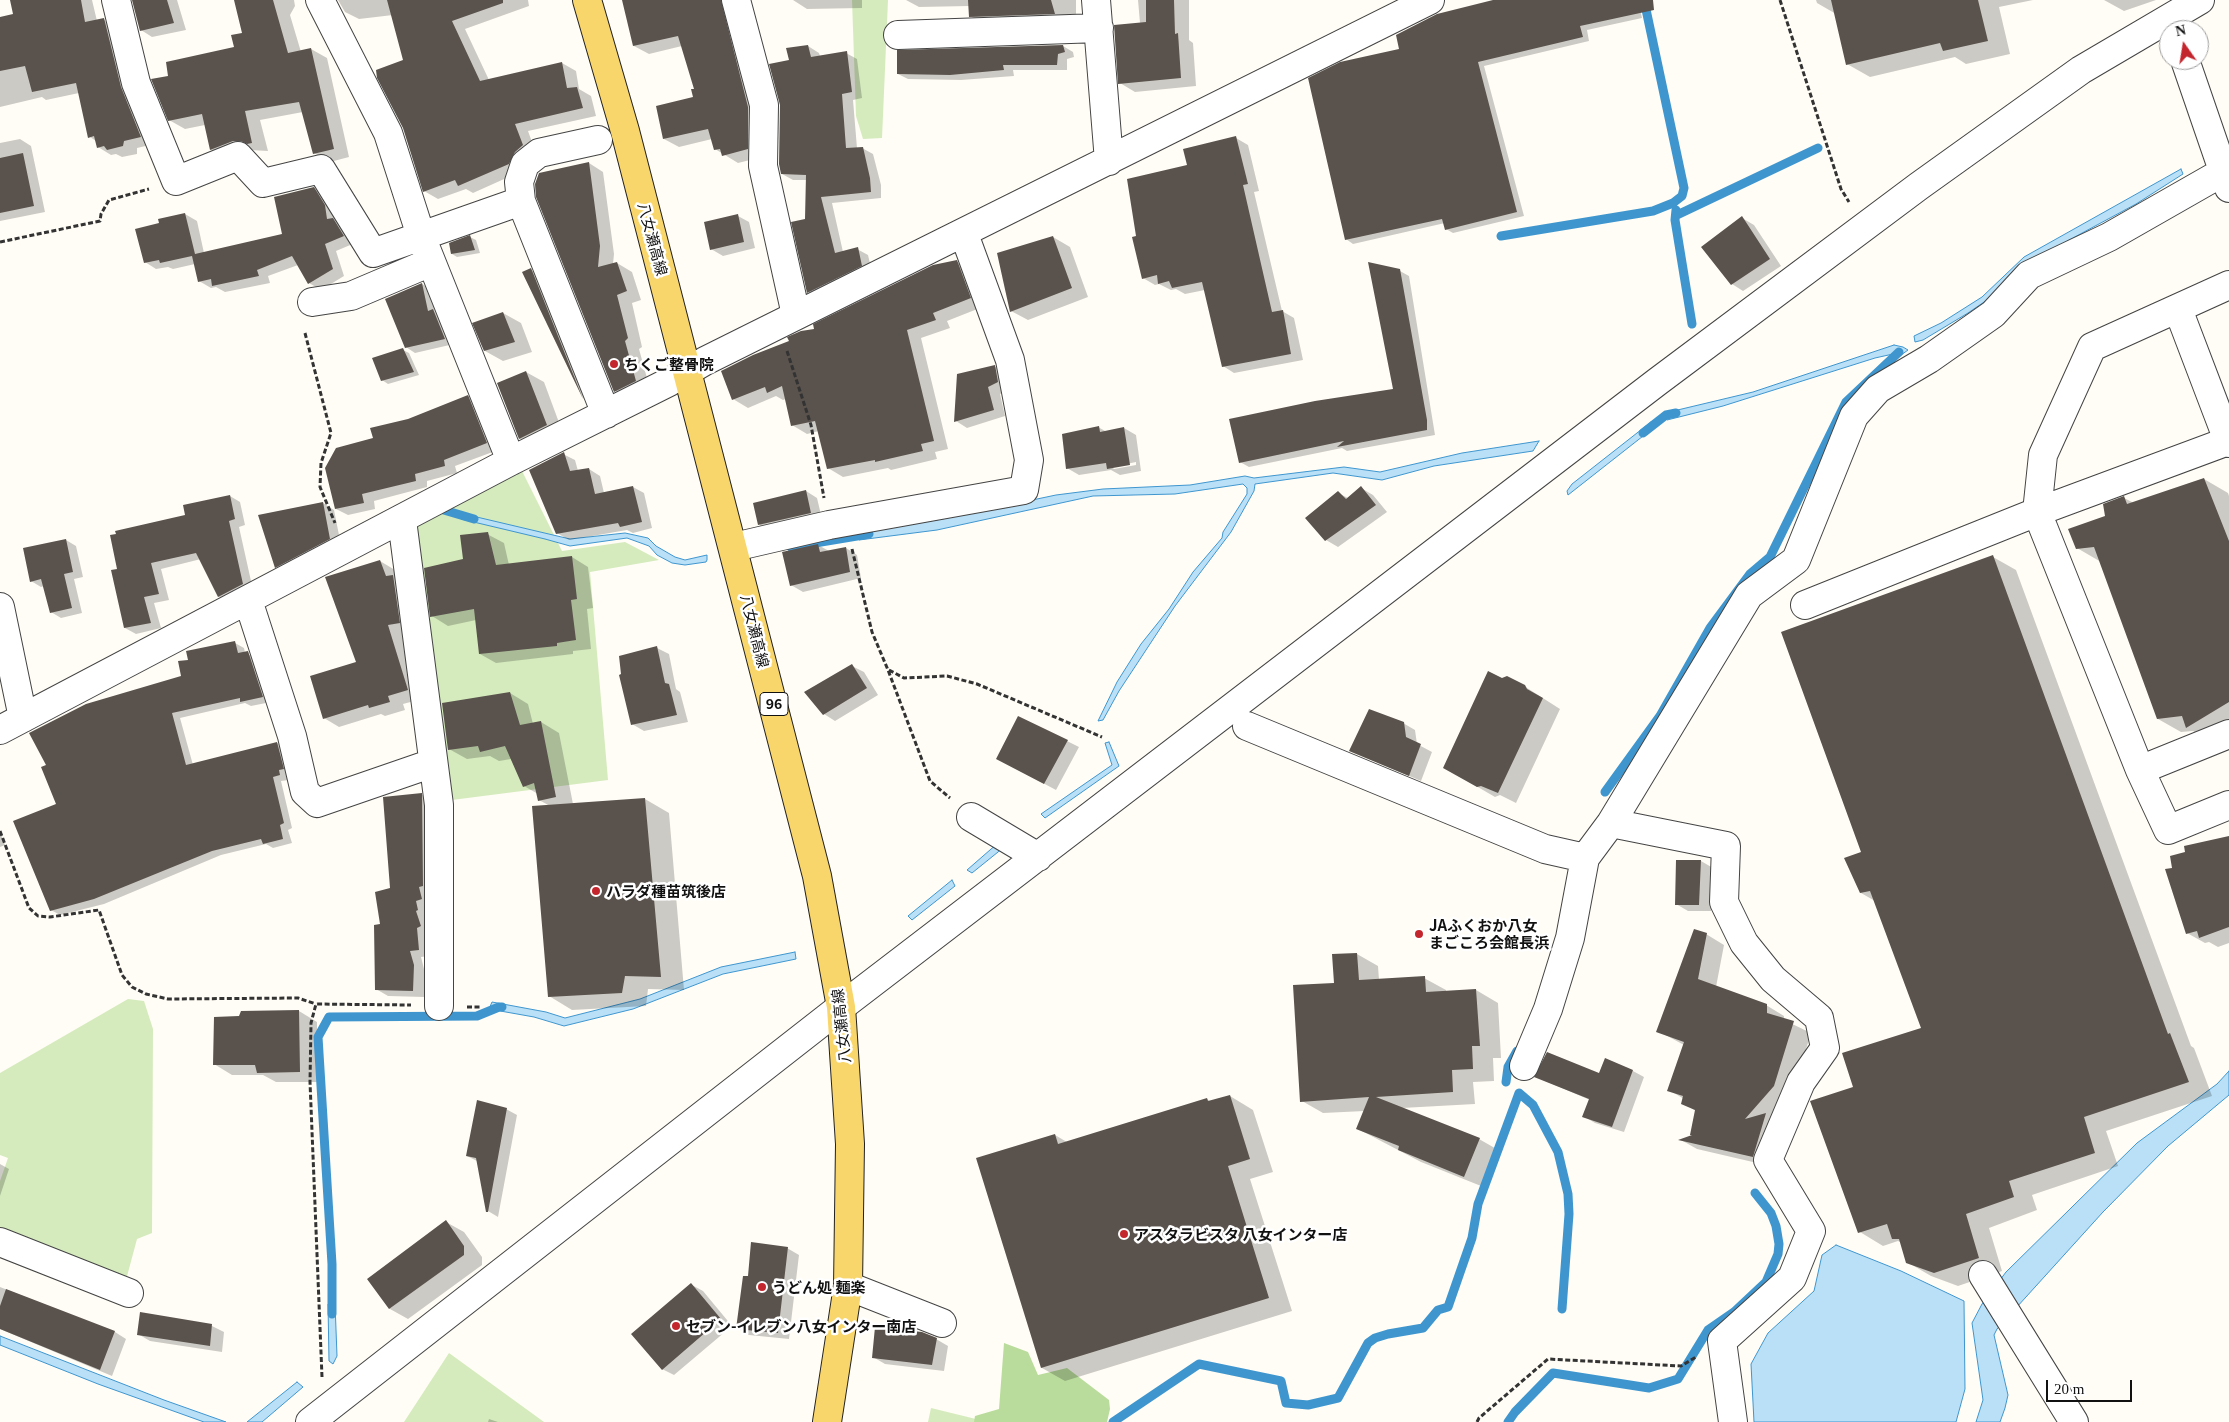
<!DOCTYPE html>
<meta charset="utf-8">
<style>
body{margin:0}
#map{position:relative;width:2229px;height:1422px;overflow:hidden;background:#fffdf5;font-family:Georgia,serif}
canvas{display:block}
.north{position:absolute;left:2159px;top:20px;width:50px;height:50px;box-sizing:border-box;background:#fff;border:1px solid #a0a0a0;border-radius:50%;rotate:347deg;font-size:14px;font-weight:700;line-height:20px;text-align:center;color:#111}
.north::after{content:'';display:block;margin:auto;width:18px;height:22px;background:#c4262e;clip-path:polygon(50% 0,100% 100%,50% 72%,0 100%)}
.scale{position:absolute;left:2046px;top:1380px;width:86px;height:22px;box-sizing:border-box;border:2px solid #111;border-top:0;padding-left:6px;font-size:15px;line-height:18px;white-space:nowrap;color:#111;-webkit-text-stroke:4px #fff;paint-order:stroke}
</style>
<div id="map">
<canvas width="2229" height="1422"></canvas>
<div class="north">N</div>
<div class="scale">20 m</div>
</div>
<script>
const ctx = document.querySelector('canvas').getContext('2d');
ctx.lineJoin = 'round';
function paint(path, color) {
  ctx.fillStyle = color;
  ctx.fill(path, 'evenodd');
}
function shape(rows) {
  const path = new Path2D();
  for (const r of rows) {
    path.moveTo(r[0], r[1]);
    for (let i = 2; i < r.length; i += 2) path.lineTo(r[i], r[i + 1]);
  }
  return path;
}
function trace(path, color, width, dash) {
  ctx.strokeStyle = color;
  ctx.lineWidth = width;
  ctx.lineCap = dash ? 'butt' : 'round';
  ctx.setLineDash(dash || []);
  ctx.stroke(path);
}
function write(font, color, halo, rows, align = 'center') {
  ctx.font = font + ' Georgia,"Noto Sans JP",serif';
  ctx.lineWidth = 5;
  ctx.setLineDash([]);
  ctx.textBaseline = 'middle';
  ctx.strokeStyle = halo;
  ctx.fillStyle = color;
  for (const [text, x, y, turn = 0] of rows) {
    ctx.save();
    ctx.translate(x, y);
    ctx.rotate((+turn || 0) * Math.PI / 180);
    ctx.textAlign = isNaN(turn) ? turn : align;
    if (halo) ctx.strokeText(text, 0, 0);
    ctx.fillText(text, 0, 0);
    ctx.restore();
  }
}
paint(shape([
 [852,0,888,0,882,138,863,139,856,116],
 [521,469,562,551,625,542,659,560,590,572,608,780,444,801,409,527],
 [128,999,144,1001,153,1029,152,1233,137,1239,126,1280,0,1231,0,1181,8,1158,0,1155,0,1073],
 [449,1353,544,1422,545,1422,404,1422],
 [931,1408,980,1420,979,1422,928,1422]
]), '#d5ebbd');
paint(shape([
 [1004,1343,1028,1352,1038,1375,1067,1368,1109,1400,1110,1409,1107,1422,974,1422,975,1416,999,1409]
]), '#b9dc9c');
const water = shape([
 [2181,169,2183,174,2136,204,2032,260,1990,298,1968,313,1923,340,1915,342,1914,336,1941,323,1982,297,2024,257,2181,169],
 [1894,345,1903,347,1908,350,1897,358,1893,354,1875,358,1723,406,1667,420,1665,413,1753,392,1894,345],
 [1651,422,1652,429,1568,495,1567,491,1572,484,1651,422],
 [1539,441,1533,451,1434,466,1382,480,1333,473,1255,484,1254,491,1231,532,1175,606,1119,691,1103,720,1098,721,1117,682,1141,644,1169,609,1193,572,1222,538,1223,532,1247,494,1247,488,1243,484,1175,494,1093,496,937,530,859,540,857,533,942,519,1056,495,1103,489,1190,485,1245,476,1254,478,1344,467,1380,472,1462,453,1539,441],
 [464,514,570,539,625,533,648,538,656,546,675,557,685,560,707,555,707,560,706,562,685,565,672,563,657,555,649,546,627,538,570,546,545,539,461,519,464,514],
 [1109,742,1119,766,1045,818,1041,814,1112,765,1105,743,1109,742],
 [998,843,1003,848,972,873,967,870,998,843],
 [952,880,955,886,912,920,908,916,952,880],
 [795,952,796,959,723,974,633,1009,564,1026,534,1017,489,1009,492,1002,546,1012,565,1018,640,999,721,967,795,952],
 [2229,1071,2229,1095,2168,1146,2103,1212,1997,1329,1994,1335,2008,1395,2005,1408,2000,1422,1976,1422,1983,1400,1972,1323,1982,1304,2006,1272,2137,1143,2217,1084,2229,1071],
 [1836,1245,1901,1271,1964,1301,1965,1389,1956,1422,1754,1422,1751,1364,1768,1333,1814,1291,1822,1255,1836,1245],
 [335,1303,337,1356,333,1364,329,1361,328,1304,335,1303],
 [0,1336,164,1400,226,1422,204,1422,98,1384,0,1345,0,1336],
 [297,1382,303,1387,262,1422,247,1422,297,1382]
]);
paint(water, '#b9e0f7');
trace(water, '#3f96cf', 1);
paint(shape([
 [24,0,92,0,97,21,104,20,118,28,154,144,137,148,137,154,122,157,116,154,111,155,98,147,96,141,90,137,79,93,46,100,42,97,0,107,0,18,14,15],
 [133,0,177,0,186,30,152,37,141,30],
 [235,0,294,0,295,6,290,15,301,52,311,49,327,58,349,157,330,162,314,153,303,112,260,120,268,151,249,150,227,159,211,150,205,125,185,129,169,120,170,76,235,48,244,33],
 [338,0,528,0,529,6,465,29,489,80,562,63,576,71,579,89,591,96,596,116,528,131,536,153,522,171,473,193,466,189,438,199,424,191,405,60,393,15,359,19,345,12],
 [623,0,738,0,762,157,738,163,715,149,712,139,679,147,664,139,695,98,695,90,682,46,649,54,634,46],
 [793,0,862,0,862,8,807,9],
 [906,0,1076,0,1076,18,979,21,970,16,970,6,919,7],
 [1138,0,1189,0,1189,40,1193,43,1196,86,1135,92,1120,83,1140,23],
 [1498,0,1638,0,1642,18,1587,30,1589,41,1484,66,1524,216,1453,233,1446,229,1445,223,1353,244,1346,239,1401,50],
 [1816,0,2033,0,1999,7,2010,54,1966,64,1955,57,1870,77,1847,64,1836,14,1817,3],
 [2104,0,2156,0,2124,11],
 [808,46,819,53,820,56,846,53,857,59,862,98,853,100,857,148,862,148,873,154,881,185,881,198,832,203,843,252,857,249,868,255,872,272,819,298,808,292,807,180,793,180,782,174,791,61],
 [1063,46,1073,52,1074,57,1067,59,1067,70,1013,70,1014,76,961,80,908,79,898,74],
 [1236,138,1248,145,1259,191,1254,192,1282,311,1294,318,1303,360,1234,373,1223,366,1205,290,1185,294,1176,289,1171,290,1159,284,1155,285,1143,278,1138,237,1188,166],
 [20,139,31,146,45,212,0,221,0,143],
 [589,163,603,172,614,254,613,264,617,263,632,272,641,300,632,303,642,347,639,349,650,389,630,400,615,391,538,197],
 [313,188,325,195,355,243,336,251,344,276,321,290,309,283,298,265,268,276,270,283,225,292,216,287,211,288,199,281,195,264,173,269,168,267,156,269,145,262,161,224,185,214,197,221,204,253,284,234],
 [738,216,749,222,755,248,723,256,711,249],
 [1742,218,1754,225,1781,266,1743,291,1732,284],
 [470,237,476,240,480,253,457,257,452,254],
 [1053,237,1070,247,1088,297,1028,320,1011,311],
 [957,262,971,270,985,306,947,321,950,328,921,338,948,449,935,452,937,459,891,470,888,468,843,477,828,468,819,431,807,434,792,425,786,399,783,400,776,396,748,408,733,399,790,342],
 [531,270,542,276,593,404,583,398,523,273],
 [1400,271,1409,276,1435,435,1347,451,1342,448,1249,467,1240,462,1394,390],
 [422,284,431,289,435,312,442,316,454,344,415,353,406,347],
 [503,313,521,323,532,352,503,361,485,351],
 [403,350,409,353,419,375,388,384,382,380],
 [995,367,1007,373,1010,389,1000,394,1005,416,967,428,956,421],
 [526,372,544,382,564,436,538,449,520,439,498,383],
 [468,396,479,403,498,450,455,466,457,473,427,481,427,487,374,501,375,509,348,515,336,509,375,439,408,421],
 [1098,427,1107,432,1124,428,1136,435,1141,471,1120,475,1111,470,1079,475,1067,468],
 [1136,462,1136,465,1114,469,1112,467],
 [563,454,575,460,578,471,589,469,600,476,604,493,633,487,644,493,652,528,633,533,627,530,569,540,557,533],
 [2204,479,2228,493,2229,496,2229,729,2210,741,2193,731,2181,732,2158,719,2101,562,2077,548,2124,498,2134,503],
 [1361,488,1373,495,1387,512,1338,547,1326,540,1307,518,1338,493,1348,498],
 [806,491,817,498,822,519,771,531,759,525],
 [230,496,240,502,245,525,239,527,253,590,230,603,219,597,201,559,161,569,169,600,154,603,161,628,136,634,125,628,118,570,186,516],
 [323,503,334,510,341,545,288,573,276,567],
 [487,534,504,543,509,565,572,557,588,567,593,608,587,609,591,649,573,651,573,654,496,663,480,654,476,620,448,626,432,616],
 [66,540,76,546,83,577,74,579,82,613,61,618,51,612,44,586,41,587,31,581],
 [818,545,829,551,846,548,857,555,861,578,803,592,791,585],
 [1993,557,2016,570,2191,1046,2194,1048,2212,1096,2106,1131,2118,1166,2032,1195,2037,1210,1989,1228,2002,1271,1958,1286,1931,1276,1907,1262,1902,1243,1898,1241,1883,1246,1860,1232,1855,1088,1923,1028,1875,901,1861,893,1863,852],
 [380,561,395,570,414,631,403,634,422,699,403,704,405,710,385,716,381,714,339,727,324,718,358,663],
 [235,643,244,648,245,653,257,658,271,702,251,706,245,703,180,718,193,765,277,743,286,748,289,780,281,781,292,828,288,830,292,843,273,848,266,844,221,855,104,904,60,915,51,910,58,804,183,676,190,661],
 [657,648,669,654,676,689,680,692,688,722,644,731,632,724],
 [852,666,864,672,878,695,835,721,824,714],
 [1502,679,1524,686,1560,709,1516,803,1500,795,1495,797,1445,768],
 [510,693,528,704,533,724,541,722,559,733,573,804,645,799,669,813,684,990,648,989,646,1006,572,1010,549,996,550,806,539,800,538,794,524,786,511,759,499,761,490,756,467,759,449,749],
 [1403,723,1415,730,1417,744,1432,752,1421,781,1351,751],
 [1067,741,1079,747,1056,790,1009,765],
 [421,794,433,801,430,956,421,957,425,973,424,997,388,996,376,989,382,925,391,889],
 [0,831,5,845,0,847],
 [2229,837,2229,943,2218,947,2209,942,2205,943,2187,933,2174,868],
 [1678,861,1701,861,1713,868,1711,911,1688,911,1676,904],
 [1706,934,1724,945,1716,987,1766,1005,1784,1016,1784,1020,1811,1033,1770,1166,1697,1149,1681,1140,1694,1136,1696,1111,1683,1103,1684,1099,1669,1090,1684,1045,1658,1031],
 [1357,954,1378,966,1379,980,1424,978,1446,990,1446,992,1476,990,1498,1003,1501,1058,1493,1058,1494,1081,1473,1082,1475,1104,1402,1108,1479,1139,1500,1151,1486,1188,1421,1162,1358,1129,1365,1111,1323,1113,1302,1101,1335,984],
 [299,1011,317,1022,317,1082,276,1082,263,1075,232,1075,214,1064,239,1017],
 [1633,1071,1644,1077,1624,1132,1595,1123,1583,1116,1590,1100,1536,1077,1600,1075],
 [1230,1096,1253,1110,1273,1172,1250,1179,1292,1311,1065,1381,1042,1368,1055,1135,1067,1142,1207,1099,1211,1102],
 [506,1109,517,1115,498,1217,488,1211,477,1161,467,1156],
 [0,1164,9,1169,0,1196],
 [446,1222,464,1232,482,1257,482,1265,408,1319,390,1309,368,1279],
 [787,1248,799,1255,789,1339,749,1335,737,1328,749,1277],
 [692,1285,703,1291,732,1326,674,1375,662,1369],
 [0,1287,115,1332,126,1339,112,1376,0,1329],
 [141,1313,212,1326,224,1332,222,1352,150,1341,138,1334],
 [936,1339,948,1346,944,1371,885,1364,873,1357],
 [489,1419,498,1422,488,1422]
]), '#0003');
trace(shape([
 [1676,210,1675,220,1692,324],
 [1677,215,1818,148],
 [1501,236,1653,211,1673,203,1682,196,1684,188,1644,0],
 [1643,433,1666,415,1676,413],
 [437,508,474,519],
 [791,547,869,534],
 [1605,792,1660,716,1710,628,1750,574,1770,557,1846,402,1899,352],
 [1506,1082,1508,1067,1517,1051],
 [332,1314,332,1264,318,1037,329,1017,477,1016,499,1007,502,1007],
 [1113,1422,1199,1364,1281,1381,1286,1403,1308,1405,1338,1398,1368,1343,1375,1338,1388,1334,1423,1328,1438,1310,1448,1307,1472,1238,1478,1204,1519,1093,1533,1105,1558,1152,1568,1194,1569,1214,1562,1309],
 [1508,1422,1515,1412,1553,1373,1649,1388,1678,1379,1708,1330,1734,1312,1766,1282,1778,1254,1779,1244,1776,1226,1771,1213,1755,1193]
]), '#3f96cf', 9);
paint(shape([
 [10,0,81,0,85,22,104,18,121,87,141,137,124,141,123,146,107,150,104,146,97,148,94,136,88,138,76,83,32,92,25,66,0,71,0,17,13,14],
 [132,0,167,0,174,23,140,31],
 [234,0,273,0,288,53,311,48,334,149,313,154,299,102,245,111,252,143,247,144,241,141,233,141,210,150,202,114,168,121,151,79,168,76,166,62,234,47,231,35,242,33],
 [387,0,503,0,503,3,452,21,480,81,562,62,567,88,577,87,583,108,515,124,523,145,515,152,509,164,458,186,455,180,423,192,403,128,377,78,376,70,403,60],
 [622,0,721,0,748,107,748,149,722,156,720,149,714,150,708,129,663,139,656,106,693,97,691,89,694,89,678,36,633,46],
 [968,0,1051,0,1055,14,969,17],
 [1146,0,1174,0,1175,34,1178,33,1181,78,1118,84,1114,25,1146,22],
 [1493,0,1653,0,1654,10,1580,26,1583,37,1478,62,1517,212,1445,230,1442,219,1345,240,1308,78,1340,62,1399,49,1396,35,1437,14],
 [1831,0,1978,0,1988,41,1943,51,1940,43,1846,65],
 [808,45,811,57,847,51,852,92,842,94,846,148,863,147,870,178,871,192,821,197,835,253,858,247,862,266,807,293,791,222,805,219,806,175,781,174,779,164,780,105,769,64,789,60,786,48],
 [1063,45,1065,52,1058,54,1057,65,1003,65,1004,70,950,75,897,74,897,50],
 [1236,136,1248,184,1243,185,1272,312,1283,310,1291,354,1222,367,1202,282,1172,288,1169,281,1158,284,1157,275,1142,279,1132,237,1136,236,1127,179,1187,165,1183,149],
 [23,153,34,206,0,213,0,158],
 [589,162,600,246,598,267,617,262,627,291,617,295,628,338,625,341,636,381,614,392,536,197,535,184,539,173],
 [314,187,325,205,327,219,333,218,344,236,325,244,333,269,308,284,292,256,257,270,259,276,212,286,211,279,198,282,192,256,160,263,159,260,144,263,135,229,159,223,158,219,185,213,195,254,282,234,274,197],
 [738,214,744,242,710,250,704,222],
 [1742,216,1770,259,1731,285,1701,247],
 [470,235,475,250,451,254,449,243],
 [1053,236,1072,288,1010,312,997,253],
 [957,260,971,298,933,313,936,320,907,330,934,441,921,444,923,451,875,462,875,460,827,469,815,421,791,426,782,386,767,393,765,387,732,400,721,371,753,355,789,341,787,337,801,331,814,329,813,324,933,265],
 [1368,262,1400,269,1427,420,1427,430,1337,447,1344,441,1239,463,1229,419,1315,401,1393,389],
 [531,268,583,399,522,272],
 [422,283,428,311,433,309,445,339,405,348,385,299],
 [503,312,515,342,484,351,472,323],
 [403,348,414,372,381,381,372,358],
 [995,365,998,382,988,387,994,410,954,422,957,374],
 [526,371,547,425,519,439,497,383],
 [468,395,487,443,444,460,445,466,415,474,416,481,362,494,364,503,335,509,325,468,336,448,373,438,370,428,408,419],
 [1099,426,1100,432,1124,427,1130,465,1107,469,1106,463,1066,469,1062,434],
 [564,452,570,471,589,468,595,494,633,486,642,522,620,527,618,523,556,534,529,470],
 [2204,478,2229,541,2229,702,2186,728,2182,716,2157,719,2094,547,2076,549,2068,529,2105,516,2103,504,2124,496,2127,504],
 [1361,486,1376,505,1325,541,1305,518,1338,491,1346,499],
 [806,490,811,513,758,525,753,503],
 [230,495,235,519,229,521,243,584,218,597,196,553,151,563,159,594,144,597,151,623,124,628,111,570,117,569,110,535,116,534,115,531,185,515,183,505],
 [323,502,330,539,275,568,258,515],
 [488,532,496,565,572,556,577,599,571,600,576,640,557,643,557,646,479,654,474,609,430,617,424,568,463,559,460,535],
 [66,539,73,572,64,574,72,608,50,613,41,579,30,582,23,548],
 [818,544,820,552,846,547,850,572,790,586,782,552],
 [1993,555,2168,1034,2170,1033,2189,1082,2084,1117,2095,1153,2009,1181,2014,1197,1966,1214,1979,1258,1934,1273,1906,1263,1899,1239,1892,1239,1887,1224,1858,1233,1810,1101,1853,1087,1842,1053,1921,1028,1870,891,1860,893,1844,858,1861,852,1781,632],
 [380,560,386,576,393,575,400,623,388,625,408,690,388,696,390,702,369,708,368,705,323,719,310,676,356,662,325,577],
 [235,641,238,653,248,651,263,697,240,702,240,698,172,713,186,765,277,742,284,769,279,770,280,775,273,777,284,823,280,825,283,839,263,844,261,839,212,851,94,899,50,911,13,821,56,804,41,767,46,765,29,733,86,704,181,676,178,661,188,660,186,651],
 [657,646,665,683,669,684,677,715,631,725,619,675,621,674,619,656],
 [852,664,867,688,823,715,804,692],
 [1488,671,1502,678,1507,676,1525,685,1527,689,1543,698,1498,793,1481,786,1477,787,1443,768],
 [510,692,520,725,541,721,556,797,538,801,534,783,523,787,505,746,480,752,478,746,448,750,442,703],
 [1369,709,1404,722,1406,737,1421,744,1409,776,1349,751],
 [1018,716,1068,740,1044,784,996,759],
 [422,793,423,886,419,887,422,899,416,901,418,910,416,911,421,926,417,928,419,950,410,951,414,965,413,991,375,990,374,925,380,924,375,892,390,888,383,797],
 [645,798,661,977,625,976,622,993,548,997,532,806],
 [2229,836,2229,927,2199,938,2197,931,2186,934,2165,869,2172,868,2170,856,2185,852,2184,846],
 [1676,860,1701,860,1699,905,1675,905],
 [1694,929,1707,933,1698,979,1767,1004,1767,1013,1794,1021,1774,1086,1745,1119,1766,1113,1753,1157,1678,1140,1692,1135,1690,1135,1695,1110,1681,1104,1683,1096,1667,1091,1684,1042,1656,1032],
 [1357,953,1359,980,1425,976,1426,992,1476,989,1480,1046,1472,1046,1473,1069,1452,1070,1453,1092,1376,1097,1480,1138,1464,1177,1398,1150,1399,1146,1356,1129,1369,1097,1300,1102,1293,985,1334,983,1332,954],
 [299,1010,300,1072,257,1073,255,1065,213,1065,214,1017,239,1016,241,1011],
 [1547,1052,1599,1073,1605,1058,1633,1070,1612,1127,1582,1117,1589,1099,1534,1077],
 [1230,1095,1250,1159,1228,1166,1269,1298,1041,1368,976,1158,1055,1134,1058,1144,1207,1098,1208,1101],
 [477,1100,507,1108,488,1212,486,1212,476,1158,466,1156],
 [446,1220,464,1246,464,1255,389,1309,367,1279],
 [751,1242,788,1247,778,1333,736,1329,743,1276,748,1276],
 [691,1283,721,1319,662,1370,631,1334],
 [6,1289,115,1331,100,1370,0,1329,0,1306],
 [140,1312,212,1324,210,1346,137,1335],
 [875,1327,922,1332,937,1338,932,1365,872,1358]
]), '#5a524d');
const minor = shape([
 [116,0,136,83,176,181,238,156,263,183,321,169,373,253,521,201],
 [320,0,388,133,421,236,511,461],
 [736,0,764,105,763,166,796,315],
 [1096,0,1109,161],
 [898,35,1099,28],
 [2185,60,2229,188],
 [598,140,539,153,525,164,519,182,521,201,606,414],
 [2229,285,2092,347,2043,455,2037,512,2140,770,2168,830,2229,805],
 [312,302,351,296,431,262],
 [2178,309,2229,443],
 [402,520,439,805,439,1006],
 [734,547,829,525,1024,490,1029,460,1010,360,964,234],
 [248,600,292,736,305,792,317,803,433,763],
 [1805,605,2037,512,2228,441],
 [0,607,23,718],
 [1247,726,1545,849,1585,858,1611,823],
 [0,730,511,461,669,382,705,361,1430,0],
 [2140,770,2229,734],
 [971,817,1038,857],
 [1524,1066,1548,1009,1570,938,1585,858],
 [0,1242,129,1293],
 [1983,1275,2074,1422],
 [848,1286,942,1323],
 [310,1422,841,1007,1657,382,1919,186,2081,70,2200,0],
 [1733,1422,1722,1341,1792,1278,1811,1231,1768,1160,1801,1082,1825,1048,1819,1018,1773,979,1744,943,1724,902,1726,846,1611,823,1749,595,1796,560,1854,416,1878,389,1929,359,1993,314,2029,275,2109,237,2223,172]
]);
const major = shape([
 [587,0,625,131,817,876,841,1007,850,1144,848,1286,827,1422]
]);
trace(minor, '#444', 30);
trace(major, '#222', 30);
trace(shape([
 [1780,0,1841,189,1849,202],
 [0,242,100,221,101,214,109,200,149,189],
 [305,333,331,433,321,463,320,487,335,523],
 [787,351,811,425,824,498],
 [852,549,872,632,888,670,930,781,950,798],
 [889,670,904,678,947,676,977,684,1102,737],
 [0,831,29,908,38,916,50,917,99,910,122,975,132,987,146,994,168,999,298,998,316,1004],
 [467,1007,481,1007],
 [322,1377,310,1082,311,1023,316,1004,411,1005],
 [1477,1422,1479,1418,1548,1359,1681,1366,1696,1357]
]), '#333', 3, [5, 2.5]);
trace(minor, '#fff', 28);
trace(major, '#f9d66b', 28);
for (const [x, y, r, color] of [
 [614,364,5,"#c4262e"],
 [596,891,5,"#c4262e"],
 [1419,934,5,"#c4262e"],
 [1124,1234,5,"#c4262e"],
 [762,1287,5,"#c4262e"],
 [676,1326,5,"#c4262e"]
]) {
  const dot = new Path2D();
  dot.arc(x, y, r, 0, 2 * Math.PI);
  ctx.fillStyle = color;
  ctx.fill(dot);
  trace(dot, '#fff', 2);
}
for (const [x, y, w] of [
 [774,704,28]
]) {
  const box = new Path2D();
  box.roundRect(x - w / 2, y - 11.5, w, 23, 4);
  ctx.fillStyle = '#fff';
  ctx.fill(box);
  trace(box, '#111', 1);
}
write('bold 14px', '#111', null, [
 ["96",774,704]
]);
write('15px', '#111', '#fff', [
 ["八女瀬高線",653,239,75],
 ["八女瀬高線",755,631,76],
 ["八女瀬高線",841,1026,-96]
]);
write('bold 15px', '#111', '#fff', [
 ["ちくご整骨院",624,364],
 ["ハラダ種苗筑後店",606,891],
 ["JAふくおか八女",1429,925],
 ["まごころ会館長浜",1429,942],
 ["アスタラビスタ 八女インター店",1134,1234],
 ["うどん処 麺楽",772,1287],
 ["セブン-イレブン八女インター南店",686,1326]
], 'left');
</script>
